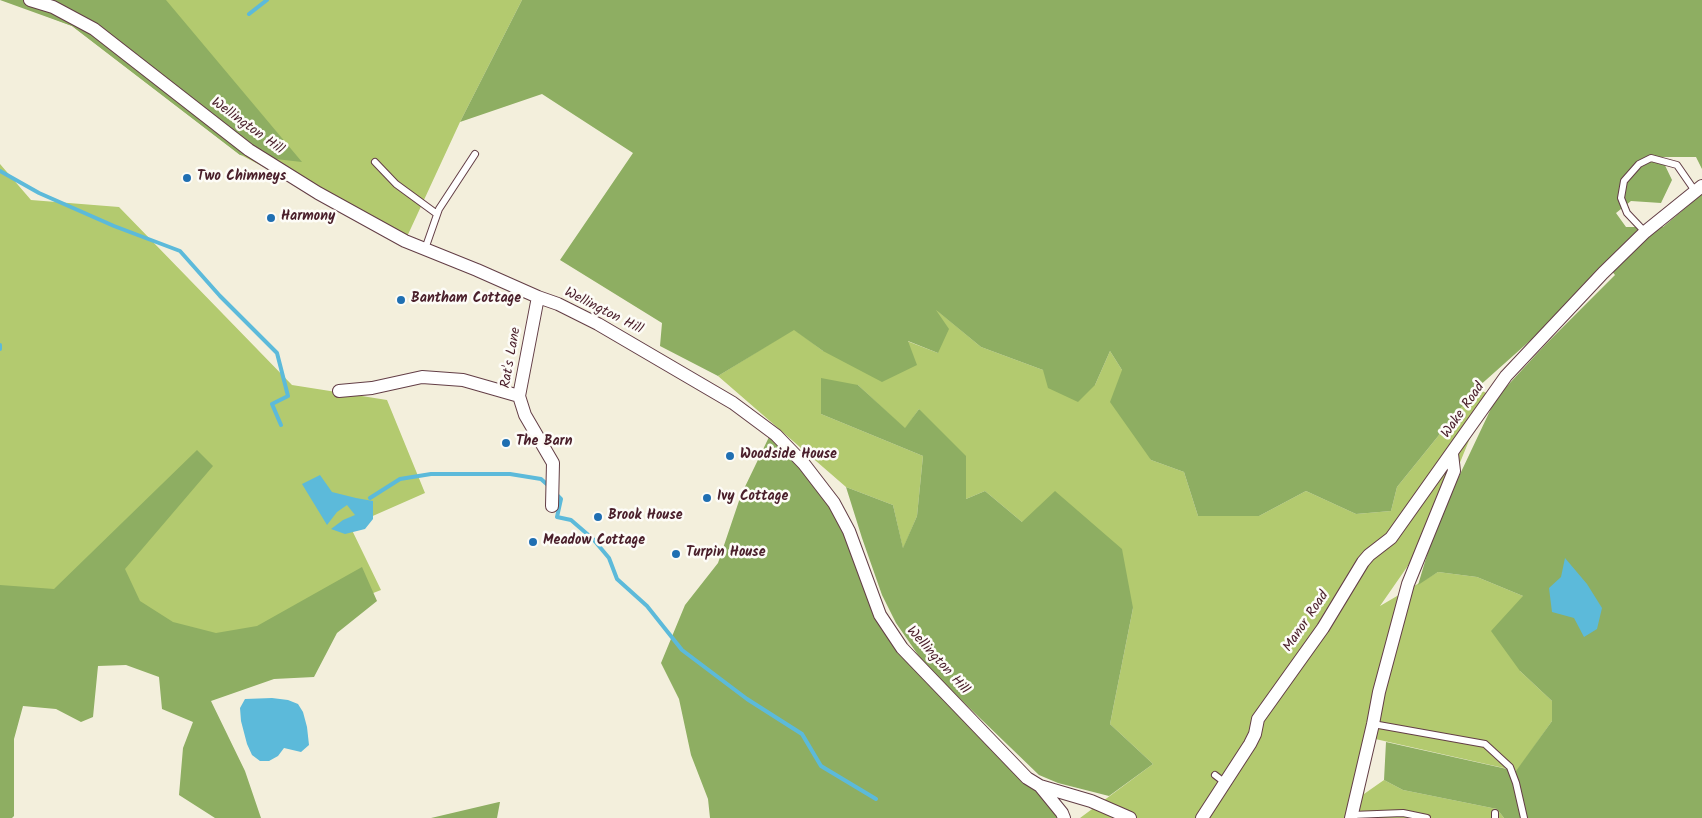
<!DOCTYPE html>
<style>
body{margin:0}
canvas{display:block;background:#f3efdc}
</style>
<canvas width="1702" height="818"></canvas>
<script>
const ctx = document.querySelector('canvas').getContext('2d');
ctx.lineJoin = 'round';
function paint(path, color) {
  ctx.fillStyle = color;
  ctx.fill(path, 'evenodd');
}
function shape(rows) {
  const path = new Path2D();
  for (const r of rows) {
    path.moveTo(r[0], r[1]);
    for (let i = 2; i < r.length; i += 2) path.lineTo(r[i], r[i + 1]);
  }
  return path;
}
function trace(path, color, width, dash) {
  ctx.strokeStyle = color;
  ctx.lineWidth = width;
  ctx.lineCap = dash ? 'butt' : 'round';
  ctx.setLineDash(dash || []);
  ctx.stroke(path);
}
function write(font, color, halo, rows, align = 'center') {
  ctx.font = font + ' Kalam,sans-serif';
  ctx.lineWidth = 5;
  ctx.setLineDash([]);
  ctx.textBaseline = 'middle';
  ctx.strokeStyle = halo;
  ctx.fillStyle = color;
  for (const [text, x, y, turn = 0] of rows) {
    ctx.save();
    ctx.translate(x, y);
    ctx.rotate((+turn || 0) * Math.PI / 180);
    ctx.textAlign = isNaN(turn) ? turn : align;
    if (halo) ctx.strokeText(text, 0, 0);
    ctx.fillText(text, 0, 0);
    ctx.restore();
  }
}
paint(shape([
 [5,0,522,0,460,122,405,241,239,154,72,26],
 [0,164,31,200,119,207,292,385,387,400,425,493,350,526,381,590,167,673,0,634],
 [934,308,981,347,1043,370,1095,385,1110,351,1122,370,1151,460,1184,472,1198,516,1259,516,1306,491,1356,514,1391,511,1397,487,1477,388,1488,394,1432,531,1380,606,1438,572,1477,577,1523,596,1520,671,1552,701,1552,721,1517,771,1371,738,1364,794,1384,780,1403,790,1497,809,1504,818,1080,818,1153,764,1110,724,1133,608,1022,522,985,491,966,499,919,409,905,429,858,385,821,414,923,456,917,516,903,549,893,505,846,487,718,376,794,329,823,351,907,341,938,353]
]), '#b3ca6f');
paint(shape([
 [0,0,166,0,302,162,240,155,72,26],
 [522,0,1702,0,1702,169,1696,157,1661,157,1672,180,1661,203,1631,201,1616,213,1626,227,1663,227,1702,194,1702,818,1504,818,1497,809,1403,790,1384,780,1386,742,1516,771,1552,721,1552,701,1520,671,1491,631,1523,596,1477,577,1438,572,1418,585,1436,525,1496,398,1545,345,1615,275,1606,264,1533,338,1477,388,1397,487,1391,511,1356,514,1306,491,1259,516,1198,516,1184,472,1151,460,1110,402,1122,370,1110,351,1095,385,1078,402,1048,388,1043,370,981,347,936,310,949,329,938,353,908,341,917,365,882,382,823,351,794,330,718,376,660,346,662,323,560,260,633,153,542,94,460,122],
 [821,378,858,385,905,428,919,409,966,456,966,499,985,491,1022,522,1055,491,1122,549,1133,608,1110,724,1153,764,1109,796,1058,783,1039,775,925,665,896,623,882,595,862,538,846,487,893,505,903,548,917,516,923,456,821,414],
 [769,437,809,476,833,507,884,630,1047,801,1061,818,710,818,708,799,691,755,679,699,661,663,685,605,718,563,741,495],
 [197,450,213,466,125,569,140,601,173,622,216,633,257,626,362,567,377,601,337,633,314,677,274,679,211,701,245,771,261,818,215,818,179,795,183,748,193,722,162,709,159,677,126,665,98,666,93,717,81,722,56,709,23,706,14,739,14,816,12,818,0,818,0,585,54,589],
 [500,802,497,818,431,818,499,802]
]), '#8eae62');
paint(shape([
 [320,475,332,492,356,498,373,501,373,519,365,529,345,534,331,529,343,520,355,515,347,505,337,512,327,525,302,484],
 [1565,558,1587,584,1602,608,1597,629,1584,637,1574,618,1552,612,1549,588,1561,577],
 [272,698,288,700,298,704,303,712,307,727,309,745,301,752,284,748,278,756,269,761,260,761,252,755,247,744,241,721,240,708,245,699]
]), '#5cbada');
trace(shape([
 [249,14,267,0],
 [0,171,39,193,114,226,180,251,220,296,277,353,288,396,272,404,281,425],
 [0,345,0,349],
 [556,494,561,499,557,517,571,520,593,539,609,558,617,579,647,606,682,650,747,699,802,734,821,766,876,799],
 [370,498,400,479,431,474,510,474,541,479,550,487]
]), '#5cbada', 4);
const lane = shape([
 [375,162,396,184,437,214],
 [1645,232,1627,213,1621,198,1624,181,1639,164,1651,158,1677,165,1695,191],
 [425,249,439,209,475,154],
 [1373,724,1485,744,1510,767,1516,783,1524,818],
 [1215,775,1224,782],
 [1495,813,1495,818],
 [1352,815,1403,813,1427,818]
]);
const street = shape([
 [30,0,53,7,94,29,249,150,318,193,405,241,477,270,538,297,558,304,598,324,733,403,776,435,804,464,834,503,849,531,880,615,902,648,1027,778,1040,786,1062,813,1064,818],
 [538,297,519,396,525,415,553,463,552,506],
 [339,391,372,388,422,377,463,380,519,396],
 [1040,786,1091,801,1130,818],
 [1202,818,1250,744,1255,734,1258,719,1323,628,1363,562,1369,555,1391,538,1506,376,1603,273,1645,232,1702,186],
 [1351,818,1373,724,1379,692,1408,584,1454,471,1452,454]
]);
trace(lane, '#633e46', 8);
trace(street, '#633e46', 14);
trace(lane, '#fff', 6);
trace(street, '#fff', 12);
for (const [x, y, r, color] of [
 [187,178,5,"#1f6fb2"],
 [271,218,5,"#1f6fb2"],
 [401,300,5,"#1f6fb2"],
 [506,443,5,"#1f6fb2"],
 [730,456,5,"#1f6fb2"],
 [707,498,5,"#1f6fb2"],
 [598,517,5,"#1f6fb2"],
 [533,542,5,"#1f6fb2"],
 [676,554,5,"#1f6fb2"]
]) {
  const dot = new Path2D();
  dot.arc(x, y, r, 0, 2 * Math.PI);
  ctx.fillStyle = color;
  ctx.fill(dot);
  trace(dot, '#fdfcf7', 2);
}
write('14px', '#4a1f2b', '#fdfcf7', [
 ["Wellington Hill",247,127,36],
 ["Wellington Hill",603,312,27],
 ["Rat's Lane",512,358,-80],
 ["Wake Road",1464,411,-55],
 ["Manor Road",1307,622,-56],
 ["Wellington Hill",937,661,48]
]);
write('bold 14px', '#4a1f2b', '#fdfcf7', [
 ["Two Chimneys",197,178],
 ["Harmony",281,218],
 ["Bantham Cottage",411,300],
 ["The Barn",516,443],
 ["Woodside House",740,456],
 ["Ivy Cottage",717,498],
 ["Brook House",608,517],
 ["Meadow Cottage",543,542],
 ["Turpin House",686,554]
], 'left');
</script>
